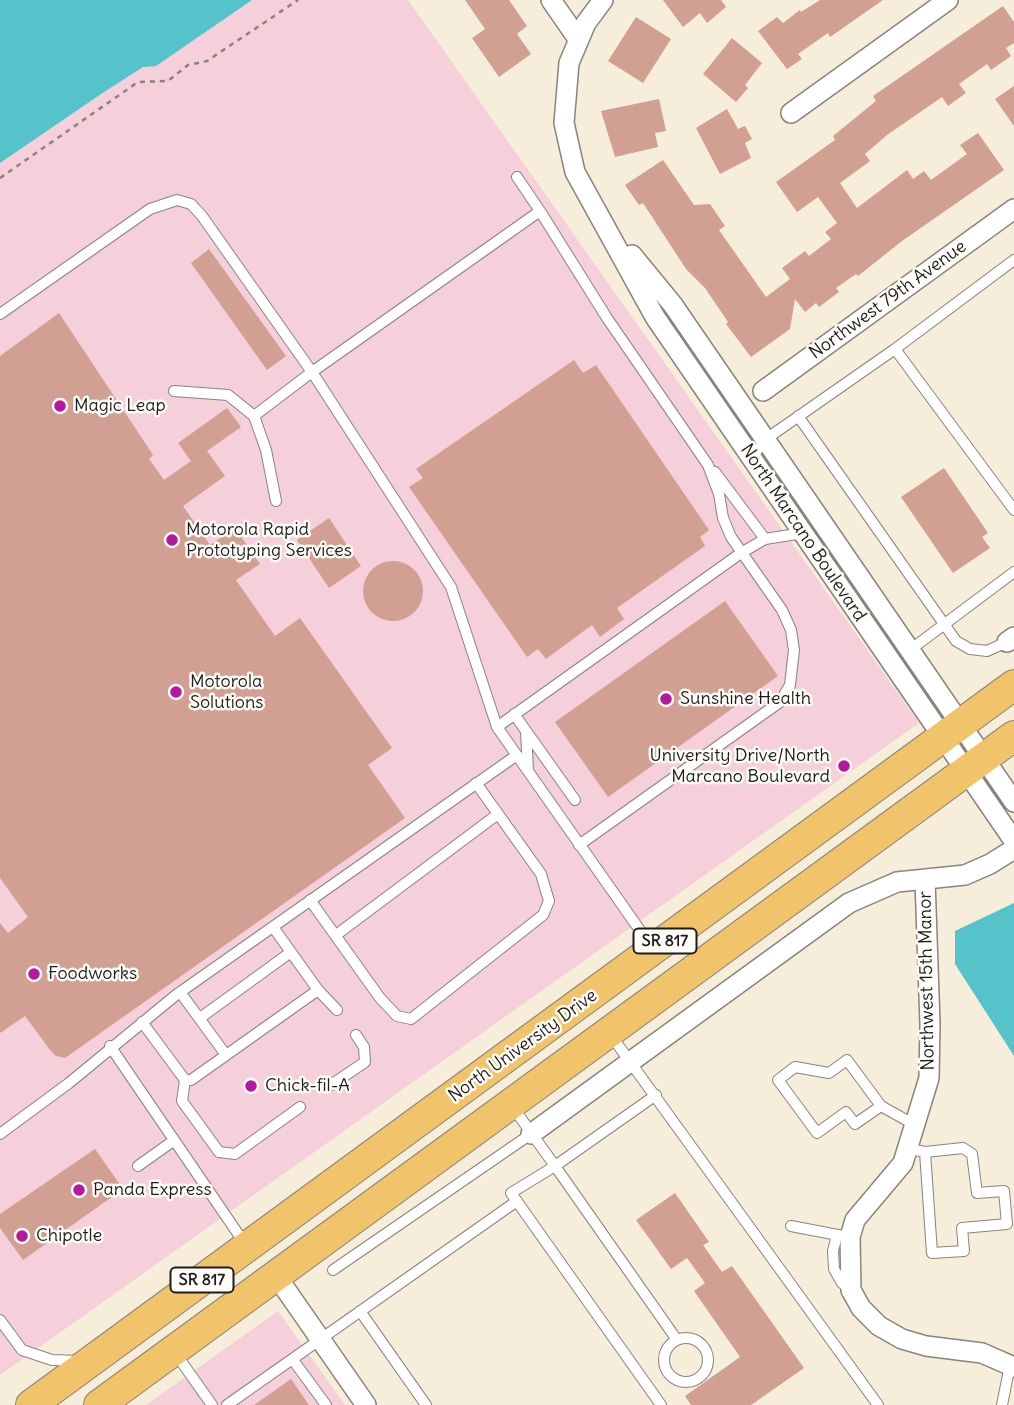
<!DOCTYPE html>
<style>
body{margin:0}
canvas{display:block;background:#f6eddb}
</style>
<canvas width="1014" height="1405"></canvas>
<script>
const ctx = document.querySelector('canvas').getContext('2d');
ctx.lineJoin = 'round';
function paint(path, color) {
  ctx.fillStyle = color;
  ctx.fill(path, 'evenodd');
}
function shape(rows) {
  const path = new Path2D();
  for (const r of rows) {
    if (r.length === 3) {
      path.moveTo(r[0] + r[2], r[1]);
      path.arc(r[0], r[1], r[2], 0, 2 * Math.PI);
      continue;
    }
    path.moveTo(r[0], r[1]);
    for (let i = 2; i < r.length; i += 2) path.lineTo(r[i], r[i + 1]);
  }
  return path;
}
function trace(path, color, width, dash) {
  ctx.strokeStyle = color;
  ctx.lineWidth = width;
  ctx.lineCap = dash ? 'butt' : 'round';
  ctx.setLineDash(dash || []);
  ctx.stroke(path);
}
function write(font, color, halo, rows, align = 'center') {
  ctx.font = font + ' Delius,sans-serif';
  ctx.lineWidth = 5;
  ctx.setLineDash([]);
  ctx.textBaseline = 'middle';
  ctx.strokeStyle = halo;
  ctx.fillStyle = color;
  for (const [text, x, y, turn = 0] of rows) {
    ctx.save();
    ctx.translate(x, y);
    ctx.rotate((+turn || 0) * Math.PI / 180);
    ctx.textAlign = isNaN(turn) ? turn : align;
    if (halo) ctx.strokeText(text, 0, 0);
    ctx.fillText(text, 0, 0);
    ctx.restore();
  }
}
paint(shape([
 [0,0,408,0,919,723,0,1375],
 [278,1311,345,1405,146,1405]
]), '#f5cfd9');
paint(shape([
 [0,0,252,0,156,66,143,67,104,92,0,163],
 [1014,903,1014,1056,955,964,955,931]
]), '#55c3c9');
paint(shape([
 [465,0,509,0,527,26,517,34,531,54,499,77,472,38,485,29],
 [663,0,721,0,726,7,707,23,700,13,683,27],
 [820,0,883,0,830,37,828,33,798,54,802,59,787,69,758,31,777,17,783,23,800,10,801,12],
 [1003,6,1014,22,1014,43,1006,48,1011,56,991,70,987,64,959,84,966,93,948,106,942,97,887,135,865,154,870,161,840,183,857,208,907,170,913,179,924,171,931,180,967,154,960,145,978,133,1004,170,902,241,858,276,856,274,836,288,839,292,819,307,816,303,805,312,795,299,790,329,751,357,726,324,728,322,705,288,686,269,643,203,639,205,625,185,663,160,694,205,710,204,725,226,719,230,766,297,790,279,782,268,805,251,809,256,831,239,825,232,837,223,818,197,797,212,776,182,835,140,833,136,876,101,873,96],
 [636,17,671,39,643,83,608,61],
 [732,38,762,63,745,85,748,88,736,102,703,74],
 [1014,86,1014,126,995,99],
 [659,99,666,131,655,133,658,147,615,157,601,111],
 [727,109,738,129,745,126,752,139,745,143,751,158,720,174,696,128],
 [209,249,286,356,267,370,191,263],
 [59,313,153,455,149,459,164,480,191,461,178,443,227,408,241,427,207,451,225,476,183,506,210,545,235,528,260,564,236,580,275,636,300,618,392,748,368,765,405,818,65,1058,56,1056,50,1050,25,1016,0,1033,0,923,8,933,28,917,0,878,0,356],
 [574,360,583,373,596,365,709,530,700,537,705,546,617,608,624,619,600,637,592,625,546,659,538,649,527,657,409,487,423,478,416,469],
 [944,468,988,533,982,537,990,548,953,573,901,497],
 [329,518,361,566,329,588,297,540],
 [393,591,30],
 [725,601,778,676,608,797,555,722],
 [95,1149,123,1189,23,1260,0,1228,0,1214],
 [675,1193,709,1242,703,1245,722,1272,732,1266,804,1368,751,1405,691,1405,685,1396,740,1357,694,1291,705,1283,687,1258,671,1269,636,1220],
 [291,1379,309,1405,254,1405]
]), '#d29f93');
const lane = shape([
 [517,177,540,211],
 [0,314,150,209,177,200,191,204,202,216,312,372,540,211,607,318,708,465,719,494,723,518,731,537,782,610,791,630,794,650,790,685,780,702,579,845],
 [895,349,1014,260],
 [174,391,228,395,254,416,312,372,451,587,497,727,651,946],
 [254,416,266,450,276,501],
 [798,416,956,641,970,649,987,651,1007,642],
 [751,458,766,439,895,349,1014,510],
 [715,472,765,539],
 [910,650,1014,572],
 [514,714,575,800],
 [497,727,741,553,765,539,803,533],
 [526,731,528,771],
 [310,900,380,998,397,1016,411,1019,543,915,549,901,541,874,476,783],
 [336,935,498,814],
 [318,990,337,1010],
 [180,992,226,1055],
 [200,1018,291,952],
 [142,1022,185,1080,191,1080,318,990,273,927],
 [610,1034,878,1405],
 [110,1046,245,1244],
 [185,1080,182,1101,219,1152,235,1154,300,1107],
 [331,1085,365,1062,364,1047,356,1035],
 [656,1095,555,1166,677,1340],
 [512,1106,555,1166,511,1193,661,1405],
 [881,1106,855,1124,846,1112,817,1133,778,1080,795,1067,829,1073,847,1060,881,1106,915,1125],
 [0,1134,69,1083,176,995,517,755],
 [910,1149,925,1152,963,1148,972,1154,977,1193,1004,1191,1007,1224,962,1228,964,1251,932,1253,925,1152],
 [138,1166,173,1141],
 [791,1226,843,1236],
 [837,1235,833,1251,834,1269,842,1283,851,1290],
 [333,1270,531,1134],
 [360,1311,426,1405],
 [0,1320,22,1350,52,1360,79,1361],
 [686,1360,22],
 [176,1354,212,1405],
 [293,1360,326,1405],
 [227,1405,517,1201],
 [1002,1405,1010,1365]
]);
const street = shape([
 [551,0,578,39],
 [603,0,586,23,569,63,564,123,575,172,655,317,1014,841],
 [791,113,948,0],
 [632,255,673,305,1014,802],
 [763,391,1014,209],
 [1007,642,1014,637],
 [925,880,930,1024,929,1078,903,1163,855,1220,850,1237,851,1290,861,1308,879,1326,902,1339,926,1346,982,1353,1014,1367],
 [531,1134,849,903,897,882,965,875,990,864,1014,849],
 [275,1274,366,1405]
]);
const primary = shape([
 [31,1405,1014,685],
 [99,1405,1014,736]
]);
trace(lane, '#89847c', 12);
trace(street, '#89847c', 22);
trace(primary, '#89847c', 32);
trace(shape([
 [0,178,138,82,168,81,188,65,207,61,298,0]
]), '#89847c', 2.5, [5, 5]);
trace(lane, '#fff', 10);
trace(street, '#fff', 19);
trace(primary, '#f1c36a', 30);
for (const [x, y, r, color] of [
 [60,406,7,"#b5179e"],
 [172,540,7,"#b5179e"],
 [176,692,7,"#b5179e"],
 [666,699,7,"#b5179e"],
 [844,766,7,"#b5179e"],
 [34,974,7,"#b5179e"],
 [251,1086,7,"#b5179e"],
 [79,1190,7,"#b5179e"],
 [22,1236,7,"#b5179e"]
]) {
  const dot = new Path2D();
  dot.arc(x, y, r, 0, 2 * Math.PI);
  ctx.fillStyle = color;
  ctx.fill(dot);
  trace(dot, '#fdfcf7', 2.5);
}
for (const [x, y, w] of [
 [665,941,63],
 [202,1280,63]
]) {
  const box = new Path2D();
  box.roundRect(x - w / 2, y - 12.5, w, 25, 5);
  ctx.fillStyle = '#fdfcf7';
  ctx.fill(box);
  trace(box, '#1c1c1c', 2);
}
write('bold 16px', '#1c1c1c', null, [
 ["SR 817",665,941],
 ["SR 817",202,1280]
]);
write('18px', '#1c1c1c', '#fdfcf7', [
 ["Northwest 79th Avenue",888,300,-36],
 ["North Marcano Boulevard",803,533,56],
 ["Northwest 15th Manor",927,981,-91],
 ["North University Drive",523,1046,-36]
]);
write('18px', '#1c1c1c', '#fdfcf7', [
 ["Magic Leap",74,406],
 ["Motorola Rapid",186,530],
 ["Prototyping Services",186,551],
 ["Motorola",190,682],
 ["Solutions",190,703],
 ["Sunshine Health",680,699],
 ["University Drive/North",830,756,"right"],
 ["Marcano Boulevard",830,777,"right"],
 ["Foodworks",48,974],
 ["Chick-fil-A",265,1086],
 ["Panda Express",93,1190],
 ["Chipotle",36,1236]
], 'left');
</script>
